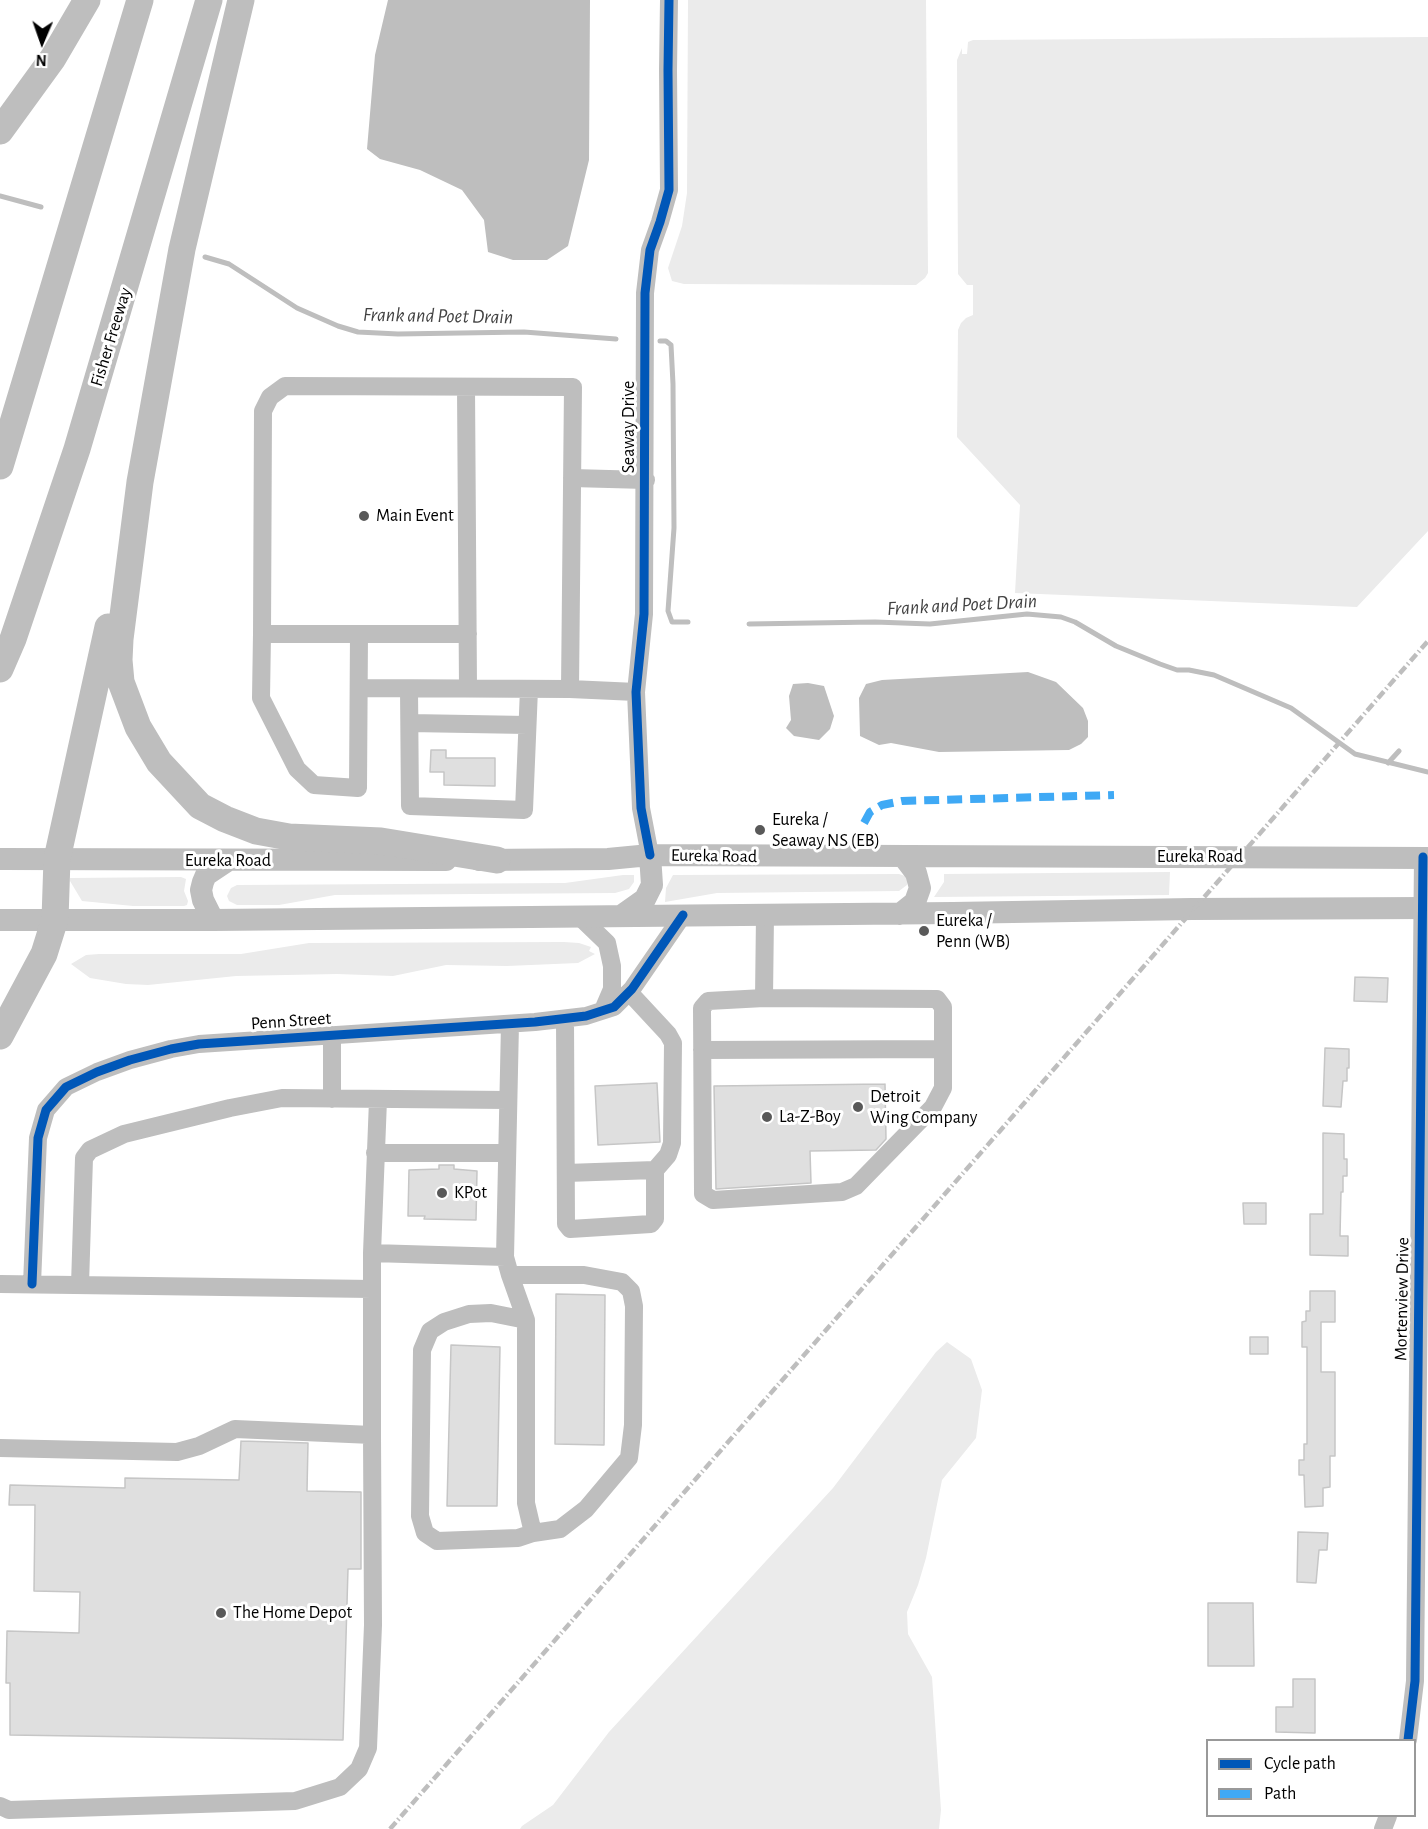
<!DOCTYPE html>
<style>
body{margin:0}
#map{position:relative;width:1428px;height:1829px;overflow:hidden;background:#fff;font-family:"Alegreya Sans",sans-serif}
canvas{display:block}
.legend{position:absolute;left:1206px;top:1739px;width:210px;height:78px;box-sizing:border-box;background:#fff;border:2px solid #999;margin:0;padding:8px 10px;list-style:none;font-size:18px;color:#000}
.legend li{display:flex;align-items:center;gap:12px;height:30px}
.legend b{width:30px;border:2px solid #999}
.north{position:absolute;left:12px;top:12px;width:60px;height:60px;-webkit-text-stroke:4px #fff;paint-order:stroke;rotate:182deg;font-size:16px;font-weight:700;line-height:24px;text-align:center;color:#000}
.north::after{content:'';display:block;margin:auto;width:21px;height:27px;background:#000;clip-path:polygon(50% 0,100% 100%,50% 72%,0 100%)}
</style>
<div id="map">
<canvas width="1428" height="1829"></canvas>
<ul class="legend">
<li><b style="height:8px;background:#0057b8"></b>Cycle path</li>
<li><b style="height:8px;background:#3fa9f5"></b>Path</li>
</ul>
<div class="north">N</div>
</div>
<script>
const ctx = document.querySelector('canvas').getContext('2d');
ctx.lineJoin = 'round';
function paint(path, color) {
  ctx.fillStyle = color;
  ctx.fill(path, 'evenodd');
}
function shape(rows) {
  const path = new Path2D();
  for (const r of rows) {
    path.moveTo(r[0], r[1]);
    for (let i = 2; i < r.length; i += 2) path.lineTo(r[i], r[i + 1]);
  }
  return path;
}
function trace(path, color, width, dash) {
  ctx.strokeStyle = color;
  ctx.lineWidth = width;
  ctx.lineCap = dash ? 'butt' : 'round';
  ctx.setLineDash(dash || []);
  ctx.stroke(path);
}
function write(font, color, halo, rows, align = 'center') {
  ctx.font = font + ' "Alegreya Sans",sans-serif';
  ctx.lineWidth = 6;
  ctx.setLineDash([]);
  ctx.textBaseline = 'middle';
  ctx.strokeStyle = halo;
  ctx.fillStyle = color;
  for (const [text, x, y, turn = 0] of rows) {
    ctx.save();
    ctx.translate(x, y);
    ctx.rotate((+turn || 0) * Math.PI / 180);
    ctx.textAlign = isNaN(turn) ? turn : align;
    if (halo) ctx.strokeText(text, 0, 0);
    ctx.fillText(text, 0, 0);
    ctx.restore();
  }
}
paint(shape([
 [688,0,926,0,928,273,925,278,916,285,684,284,672,281,668,268,682,226,687,193],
 [1428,37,1428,531,1357,607,1015,593,1020,505,957,437,958,330,961,323,966,318,973,315,973,285,967,285,958,274,957,60,962,48,962,54,967,54,968,42,973,40],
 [1170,872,1169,895,934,897,944,882,944,874],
 [899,874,905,876,908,880,907,885,899,891,717,893,665,902,666,888,673,875],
 [623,875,634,875,634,882,629,889,615,893,335,895,279,905,237,905,229,901,227,896,231,888,237,885,565,883],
 [181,877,186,879,184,891,188,901,187,905,184,906,133,906,82,901,70,881,70,878],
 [564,942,579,943,591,947,589,951,595,954,578,963,507,966,446,965,393,976,337,974,236,976,148,985,126,984,90,978,71,964,86,955,99,954,241,954,309,943],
 [947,1342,971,1359,982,1390,976,1438,942,1480,926,1558,918,1585,907,1612,908,1634,932,1677,941,1810,939,1829,520,1829,522,1826,553,1805,609,1732,833,1488,936,1352]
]), '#ebebeb');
paint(shape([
 [388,0,590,0,589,160,568,246,547,260,513,260,488,252,484,220,462,190,420,170,380,159,367,149,375,55],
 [1028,672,1056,682,1083,708,1088,721,1088,737,1081,744,1069,750,939,752,891,743,879,745,860,736,859,698,866,684,882,680],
 [808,683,824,686,834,716,830,729,819,740,794,736,786,728,791,720,789,696,793,684]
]), '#bebebe');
trace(shape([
 [0,196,41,207],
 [205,257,229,264,297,308,338,326,358,332,398,334,524,332,616,339],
 [660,341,666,341,671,345,673,384,674,528,668,611,672,622,688,622],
 [749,624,875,622,930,624,1027,614,1061,617,1075,622,1116,646,1160,664,1177,670,1189,670,1214,675,1291,708,1355,754,1428,772],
 [1388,763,1399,751]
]), '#bebebe', 5);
const building = shape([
 [431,750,446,750,446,758,495,758,495,786,444,785,444,772,430,772,431,750],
 [1355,977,1388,978,1387,1002,1354,1001,1355,977],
 [1325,1048,1349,1049,1349,1068,1347,1068,1347,1081,1343,1081,1341,1107,1323,1106,1325,1048],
 [657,1083,660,1142,598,1145,595,1086,657,1083],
 [885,1084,886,1139,876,1150,810,1151,811,1183,716,1189,714,1086,885,1084],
 [1323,1133,1344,1134,1344,1159,1347,1159,1347,1176,1343,1176,1343,1192,1341,1192,1340,1236,1348,1236,1348,1256,1310,1255,1310,1214,1323,1214,1323,1133],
 [439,1165,454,1165,454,1169,477,1171,476,1220,424,1219,425,1216,408,1216,409,1170,439,1169,439,1165],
 [1243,1203,1266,1203,1266,1224,1244,1224,1243,1203],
 [1310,1291,1335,1291,1335,1322,1321,1322,1321,1372,1335,1372,1335,1456,1330,1456,1330,1487,1323,1488,1323,1506,1305,1507,1304,1475,1299,1475,1299,1460,1304,1460,1304,1444,1307,1444,1307,1347,1302,1347,1302,1322,1306,1321,1306,1311,1310,1311,1310,1291],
 [556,1294,605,1295,604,1445,555,1444,556,1294],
 [1250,1337,1268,1337,1268,1354,1250,1354,1250,1337],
 [451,1345,500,1347,497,1506,447,1506,451,1345],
 [241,1441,308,1443,307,1491,361,1492,361,1569,348,1569,343,1740,10,1735,10,1683,6,1683,7,1631,79,1633,80,1592,34,1591,35,1505,9,1505,10,1485,125,1488,125,1478,239,1480,241,1441],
 [1298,1532,1328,1533,1327,1550,1319,1550,1316,1583,1297,1582,1298,1532],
 [1208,1603,1253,1603,1254,1666,1208,1666,1208,1603],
 [1293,1679,1315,1679,1315,1733,1276,1732,1276,1707,1293,1707,1293,1679]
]);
paint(building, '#dfdfdf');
trace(building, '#c6c6c6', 1.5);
trace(shape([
 [466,387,468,688],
 [572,478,646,480],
 [262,634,261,698,297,769,314,785,358,788,359,634],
 [468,634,262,634,263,411,270,397,285,386,573,387,570,689],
 [359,688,570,689,636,692],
 [409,689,410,806,524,810,529,689],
 [410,723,527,725],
 [650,855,641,808,636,692,644,614,645,293,650,250,660,222,669,190,668,70,669,0],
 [579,916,607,943,612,966,612,989,603,1010],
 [764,998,937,999,943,1007,943,1088,933,1107,856,1186,842,1192,713,1200,703,1194,702,1008,708,1001,764,998,765,915],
 [565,1019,566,1224,570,1229,651,1224,655,1219,655,1170,668,1155,672,1143,673,1043,668,1034,629,992],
 [510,1024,505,1257,510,1275,526,1320,526,1503,533,1533,560,1529,586,1509,629,1458,633,1425,634,1306,631,1291,622,1282,584,1275,510,1275],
 [332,1035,332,1099],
 [702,1050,943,1049],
 [375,1153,507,1153],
 [566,1173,655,1170],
 [372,1253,378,1100],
 [0,1284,372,1289],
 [32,1284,38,1138,46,1110,66,1087,97,1072,130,1060,171,1049,199,1044,535,1022,586,1016,614,1007,632,989,683,915],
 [80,1285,84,1158,90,1150,124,1134,230,1108,282,1098,508,1100],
 [526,1320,491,1313,469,1314,444,1322,430,1331,422,1350,420,1516,425,1533,437,1541,518,1538,533,1533],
 [0,1448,177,1452,199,1446,235,1429,372,1435,372,1253,505,1257],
 [1408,1740,1415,1681,1423,857],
 [0,1806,9,1810,295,1801,340,1787,359,1769,368,1748,373,1625,372,1435],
 [1383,1829,1388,1816]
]), '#bebebe', 18);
trace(shape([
 [0,859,446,860],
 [479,860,608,859,650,855,1428,858],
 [900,914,915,902,920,888,916,873,903,856],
 [621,916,645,899,652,885,650,855],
 [0,920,213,920,953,913,1192,909,1428,908],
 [213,920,203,900,201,890,203,882,206,875,227,861]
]), '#bebebe', 22);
trace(shape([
 [241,0,182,249,140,482,120,639,119,660,121,682,138,727,159,762,200,806,225,819,256,831,289,837,381,841,497,860],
 [0,131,53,58,87,0],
 [0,466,140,0],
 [0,669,13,639,77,449,209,0],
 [0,1036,44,954,55,919,57,859,108,627]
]), '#bebebe', 27);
trace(shape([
 [390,1829,1428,641]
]), '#bebebe', 4.5, [9, 3, 1.5, 3]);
trace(shape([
 [864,823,870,812,882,805,902,801,1114,795]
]), '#3fa9f5', 8, [15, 8]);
trace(shape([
 [650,855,641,808,636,692,644,614,645,293,650,250,660,222,669,190,668,70,669,0],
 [32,1284,38,1138,46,1110,66,1087,97,1072,130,1060,171,1049,199,1044,535,1022,586,1016,614,1007,632,989,683,915],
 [1408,1740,1415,1681,1423,857]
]), '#0057b8', 9);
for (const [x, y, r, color] of [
 [364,516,6,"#595959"],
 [760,830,6,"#595959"],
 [924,931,6,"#595959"],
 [858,1107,6,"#595959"],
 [767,1117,6,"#595959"],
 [442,1193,6,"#595959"],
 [221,1613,6,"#595959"]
]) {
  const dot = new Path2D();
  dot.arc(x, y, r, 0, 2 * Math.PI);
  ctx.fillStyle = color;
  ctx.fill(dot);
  trace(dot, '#fff', 2);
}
write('18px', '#000', '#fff', [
 ["Fisher Freeway",111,337,-73],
 ["Seaway Drive",629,427,-90],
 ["Eureka Road",714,856,1],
 ["Eureka Road",1200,857],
 ["Eureka Road",228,861],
 ["Penn Street",291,1021,-4],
 ["Mortenview Drive",1402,1299,-89]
]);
write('18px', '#000', '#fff', [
 ["Main Event",376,516],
 ["Eureka /",772,820],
 ["Seaway NS (EB)",772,841],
 ["Eureka /",936,921],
 ["Penn (WB)",936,942],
 ["Detroit",870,1097],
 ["Wing Company",870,1118],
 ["La-Z-Boy",779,1117],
 ["KPot",454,1193],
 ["The Home Depot",233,1613]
], 'left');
write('italic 20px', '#434343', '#fff', [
 ["Frank and Poet Drain",438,316,1],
 ["Frank and Poet Drain",962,605,-3]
]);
</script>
